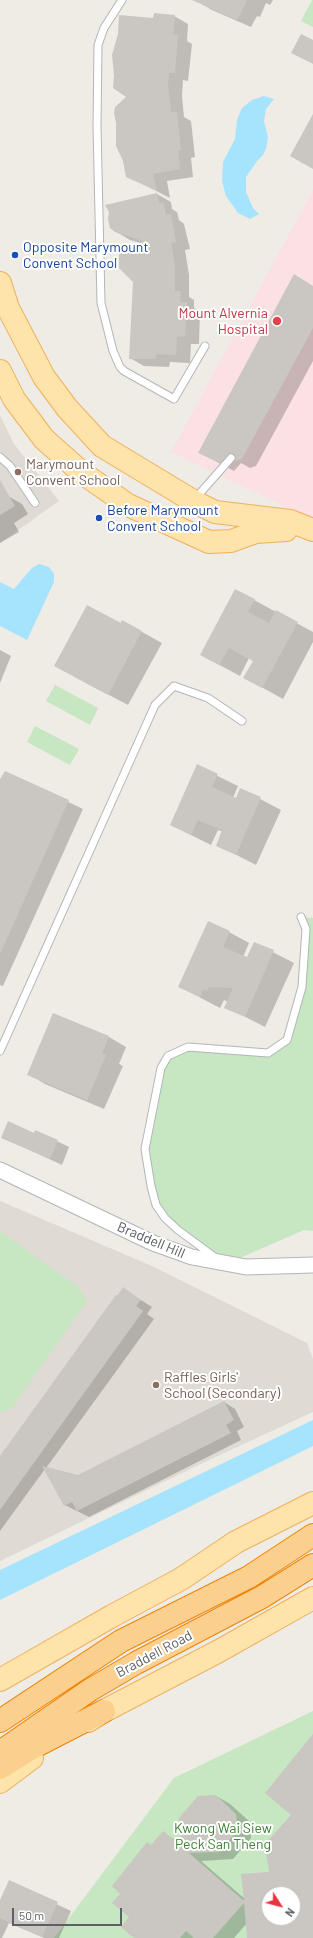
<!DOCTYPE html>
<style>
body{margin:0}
#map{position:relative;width:313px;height:1938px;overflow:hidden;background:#efebe5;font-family:Barlow,sans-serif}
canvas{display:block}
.north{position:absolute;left:261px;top:1886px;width:40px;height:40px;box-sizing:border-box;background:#fff;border:1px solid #bec0c1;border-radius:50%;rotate:126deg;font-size:11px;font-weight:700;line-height:16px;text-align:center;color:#5c6165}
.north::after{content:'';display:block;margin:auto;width:14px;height:18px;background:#e6333f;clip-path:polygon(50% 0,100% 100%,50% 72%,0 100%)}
.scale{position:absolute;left:12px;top:1908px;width:110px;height:18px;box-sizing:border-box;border:2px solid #5c6165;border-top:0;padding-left:5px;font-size:12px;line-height:14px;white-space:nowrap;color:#5c6165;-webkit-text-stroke:3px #fff;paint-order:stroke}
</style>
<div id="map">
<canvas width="313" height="1938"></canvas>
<div class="north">N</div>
<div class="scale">50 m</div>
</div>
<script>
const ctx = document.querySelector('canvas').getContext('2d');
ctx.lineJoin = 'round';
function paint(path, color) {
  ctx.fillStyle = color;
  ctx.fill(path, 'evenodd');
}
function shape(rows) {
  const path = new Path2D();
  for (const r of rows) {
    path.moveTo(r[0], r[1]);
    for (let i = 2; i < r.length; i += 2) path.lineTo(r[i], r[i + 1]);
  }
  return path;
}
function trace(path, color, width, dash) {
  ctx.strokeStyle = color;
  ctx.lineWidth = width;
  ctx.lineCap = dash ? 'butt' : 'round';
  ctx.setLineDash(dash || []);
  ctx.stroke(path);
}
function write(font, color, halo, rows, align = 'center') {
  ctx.font = font + ' Barlow,sans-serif';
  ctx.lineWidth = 4;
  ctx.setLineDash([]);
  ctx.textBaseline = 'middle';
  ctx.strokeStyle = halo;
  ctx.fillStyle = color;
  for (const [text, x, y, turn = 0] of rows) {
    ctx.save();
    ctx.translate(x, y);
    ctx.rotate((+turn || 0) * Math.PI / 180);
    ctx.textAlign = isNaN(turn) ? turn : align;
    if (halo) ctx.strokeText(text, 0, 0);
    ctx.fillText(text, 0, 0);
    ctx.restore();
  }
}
paint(shape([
 [0,415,14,444,59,501,0,543],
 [0,1201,152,1266,307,1343,313,1359,313,1412,209,1460,0,1561]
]), '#dfdad3');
paint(shape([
 [313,190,313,520,171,452]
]), '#fbe1e3');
paint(shape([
 [312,0,313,0,313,27,301,21],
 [55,685,98,708,90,725,46,701],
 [35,726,79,749,70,765,27,742],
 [301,917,313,918,313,1231,304,1230,226,1264,191,1240,156,1205,145,1149,161,1068,168,1056,188,1047,268,1053,287,1040,302,987,306,929],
 [0,1231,78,1287,87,1301,11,1409,0,1412],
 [313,1711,313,1938,54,1938,174,1778],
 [269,1894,293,1894,293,1918,269,1918]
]), '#c7e6c2');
paint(shape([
 [264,96,274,99,266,109,264,121,268,137,266,149,263,155,258,160,246,177,246,192,253,208,259,214,250,219,238,213,226,196,222,181,223,162,235,139,237,120,242,108,252,100],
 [39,564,49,567,54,574,54,582,27,640,0,626,0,582,14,589,32,568],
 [313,1420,313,1446,0,1600,0,1570]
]), '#a6e4fd');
paint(shape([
 [199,0,273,0,270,5,266,3,260,17,257,16,251,27,212,10,198,2],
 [174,16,188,24,187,41,192,44,188,81,183,80,182,96,184,117,191,121,195,157,191,158,193,177,167,181,170,198,127,176,127,97,154,19],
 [157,194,171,202,172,209,177,212,179,220,184,224,190,249,185,250,189,275,189,297,194,300,194,308,200,311,199,344,191,344,190,363,170,362,169,367,144,366,130,358,140,243,130,240,115,231],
 [313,286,313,361,256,466,250,468,241,463,234,471,200,453],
 [8,496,22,504,28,514,14,523,19,532,0,543,0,500],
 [254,600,313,632,313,642,283,699,245,678,254,661,249,658,240,676,201,655],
 [122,621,162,643,128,705,75,677],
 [0,650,11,656,0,683],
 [197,766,238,786,233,798,236,799,241,789,281,810,256,865,217,845,223,832,218,830,211,845,171,825],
 [5,772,83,809,3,986,0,985,0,781],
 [229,932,249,943,243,957,248,959,255,943,294,963,265,1027,226,1007,228,1002,224,1000,220,1008,180,987],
 [54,1014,109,1037,126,1047,119,1064,123,1066,104,1109,45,1084,28,1074],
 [36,1131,69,1147,62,1165,2,1137,34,1134],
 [123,1289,152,1307,147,1314,154,1319,46,1468,78,1476,224,1402,235,1409,244,1427,237,1431,241,1440,89,1517,65,1505,45,1469,0,1531,0,1459],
 [313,1742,313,1938,248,1938,247,1923,234,1938,135,1938,131,1917,121,1894,151,1846,163,1832,182,1845,216,1796,230,1804,250,1822,251,1838,233,1859,201,1861,245,1899,270,1873,292,1814],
 [269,1894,293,1894,293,1918,269,1918],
 [10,1882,71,1911,59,1938,44,1938,9,1923,2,1938,0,1938,0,1903]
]), '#0003');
paint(shape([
 [192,0,247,0,237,20],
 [154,13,175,15,173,35,178,35,175,73,169,73,168,87,171,112,177,112,181,150,178,150,180,169,153,174,157,191,126,177,123,161,116,146,116,123,114,113,115,107,126,97,113,88,114,75,112,55,118,34,119,15,153,18],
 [301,34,313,40,313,64,291,53],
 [313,114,313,169,290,156],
 [157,193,159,203,163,202,166,215,171,214,176,242,171,243,175,266,175,291,181,291,180,302,187,302,185,337,177,336,176,355,156,354,156,359,129,359,133,282,119,268,119,252,143,241,115,232,110,228,108,219,109,212,105,205],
 [294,274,313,286,313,328,242,459,235,461,235,455,230,453,220,463,198,453],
 [0,480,15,506,0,515],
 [235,589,255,599,248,612,269,623,276,610,298,622,262,688,243,678,253,661,229,648,219,665,200,655],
 [87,605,121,623,122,620,142,631,108,695,54,666],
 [197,764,218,774,212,787,236,798,240,788,261,797,236,855,216,846,222,830,198,820,191,835,170,825],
 [5,771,69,800,0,954,0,779],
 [208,921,230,931,223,947,247,957,254,942,274,950,245,1017,224,1008,233,988,209,987,207,991,203,989,200,997,178,987],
 [53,1013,109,1036,102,1054,106,1055,87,1100,27,1075],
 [8,1121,34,1133,35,1130,58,1140,50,1159,1,1138],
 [123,1287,141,1300,136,1306,143,1311,0,1510,0,1456,116,1295,118,1295],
 [224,1401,234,1420,226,1425,231,1433,77,1511,72,1502,64,1506,42,1466,78,1475],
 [313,1734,313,1938,247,1938,244,1903,213,1938,194,1938,186,1931,180,1938,134,1938,121,1927,129,1917,112,1903,120,1894,112,1886,147,1842,151,1845,163,1831,182,1847,179,1818,198,1796,216,1795,236,1814,238,1830,219,1852,189,1853,244,1901,241,1874,269,1872,265,1844,291,1815,265,1793],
 [269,1894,293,1894,293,1918,269,1918],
 [9,1880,58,1902,42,1937,0,1918,0,1900]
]), '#cac6c1');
const lane = shape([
 [122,0,104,28,98,45,97,126,101,303,113,351,120,367,124,371,174,399,205,346],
 [0,457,10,466,35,503],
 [194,500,231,458],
 [0,1051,155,705,174,686,208,698,242,721],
 [216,1258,178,1230,165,1218,156,1205,151,1186,145,1149,161,1068,168,1056,188,1047,268,1053,287,1040,302,987,306,929,301,917]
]);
const street = shape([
 [0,1170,153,1243,192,1257,246,1267,313,1265]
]);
const primary = shape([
 [0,283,8,308,44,377,67,408,102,446,193,501,215,512,290,521,313,530],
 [0,371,14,399,44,439,81,472,128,505,209,542,231,541,256,532,286,530],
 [0,1680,112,1616,181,1579,236,1542,313,1503],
 [88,1721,104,1711,219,1651,313,1598],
 [0,1782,32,1758]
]);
const highway = shape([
 [0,1721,121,1641,249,1577,313,1535],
 [0,1752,90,1690,136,1663,262,1597,313,1565],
 [0,1768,34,1747,104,1711]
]);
trace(lane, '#b2b6b9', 9);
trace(street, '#b2b6b9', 17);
trace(primary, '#efb15d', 24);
trace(highway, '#ef8404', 24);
trace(lane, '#fff', 7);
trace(street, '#fff', 15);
trace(primary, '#fee4ab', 22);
trace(highway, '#fbd08f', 22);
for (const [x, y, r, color] of [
 [15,255,4,"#1a4fb4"],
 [277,321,5,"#e0444e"],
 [18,472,4,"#8d6e63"],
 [99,518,4,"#1a4fb4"],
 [156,1385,4,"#8d6e63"]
]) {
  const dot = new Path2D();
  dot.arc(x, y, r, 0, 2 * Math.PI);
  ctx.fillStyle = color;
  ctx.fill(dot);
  trace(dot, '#fff', 1.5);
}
write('14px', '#164399', '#fff', [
 ["Opposite Marymount",23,247],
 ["Convent School",23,263],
 ["Before Marymount",107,510],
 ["Convent School",107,526]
], 'left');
write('14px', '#be3a42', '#fff', [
 ["Mount Alvernia",268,313],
 ["Hospital",268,329]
], 'right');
write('14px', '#785e54', '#fff', [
 ["Marymount",26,464],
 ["Convent School",26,480],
 ["Raffles Girls'",164,1377],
 ["School (Secondary)",164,1393]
], 'left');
write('14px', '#5c6165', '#fff', [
 ["Braddell Hill",151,1240,23],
 ["Braddell Road",154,1654,-28]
]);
write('14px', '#3e8336', '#fff', [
 ["Kwong Wai Siew",223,1828],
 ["Peck San Theng",223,1844]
]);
</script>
